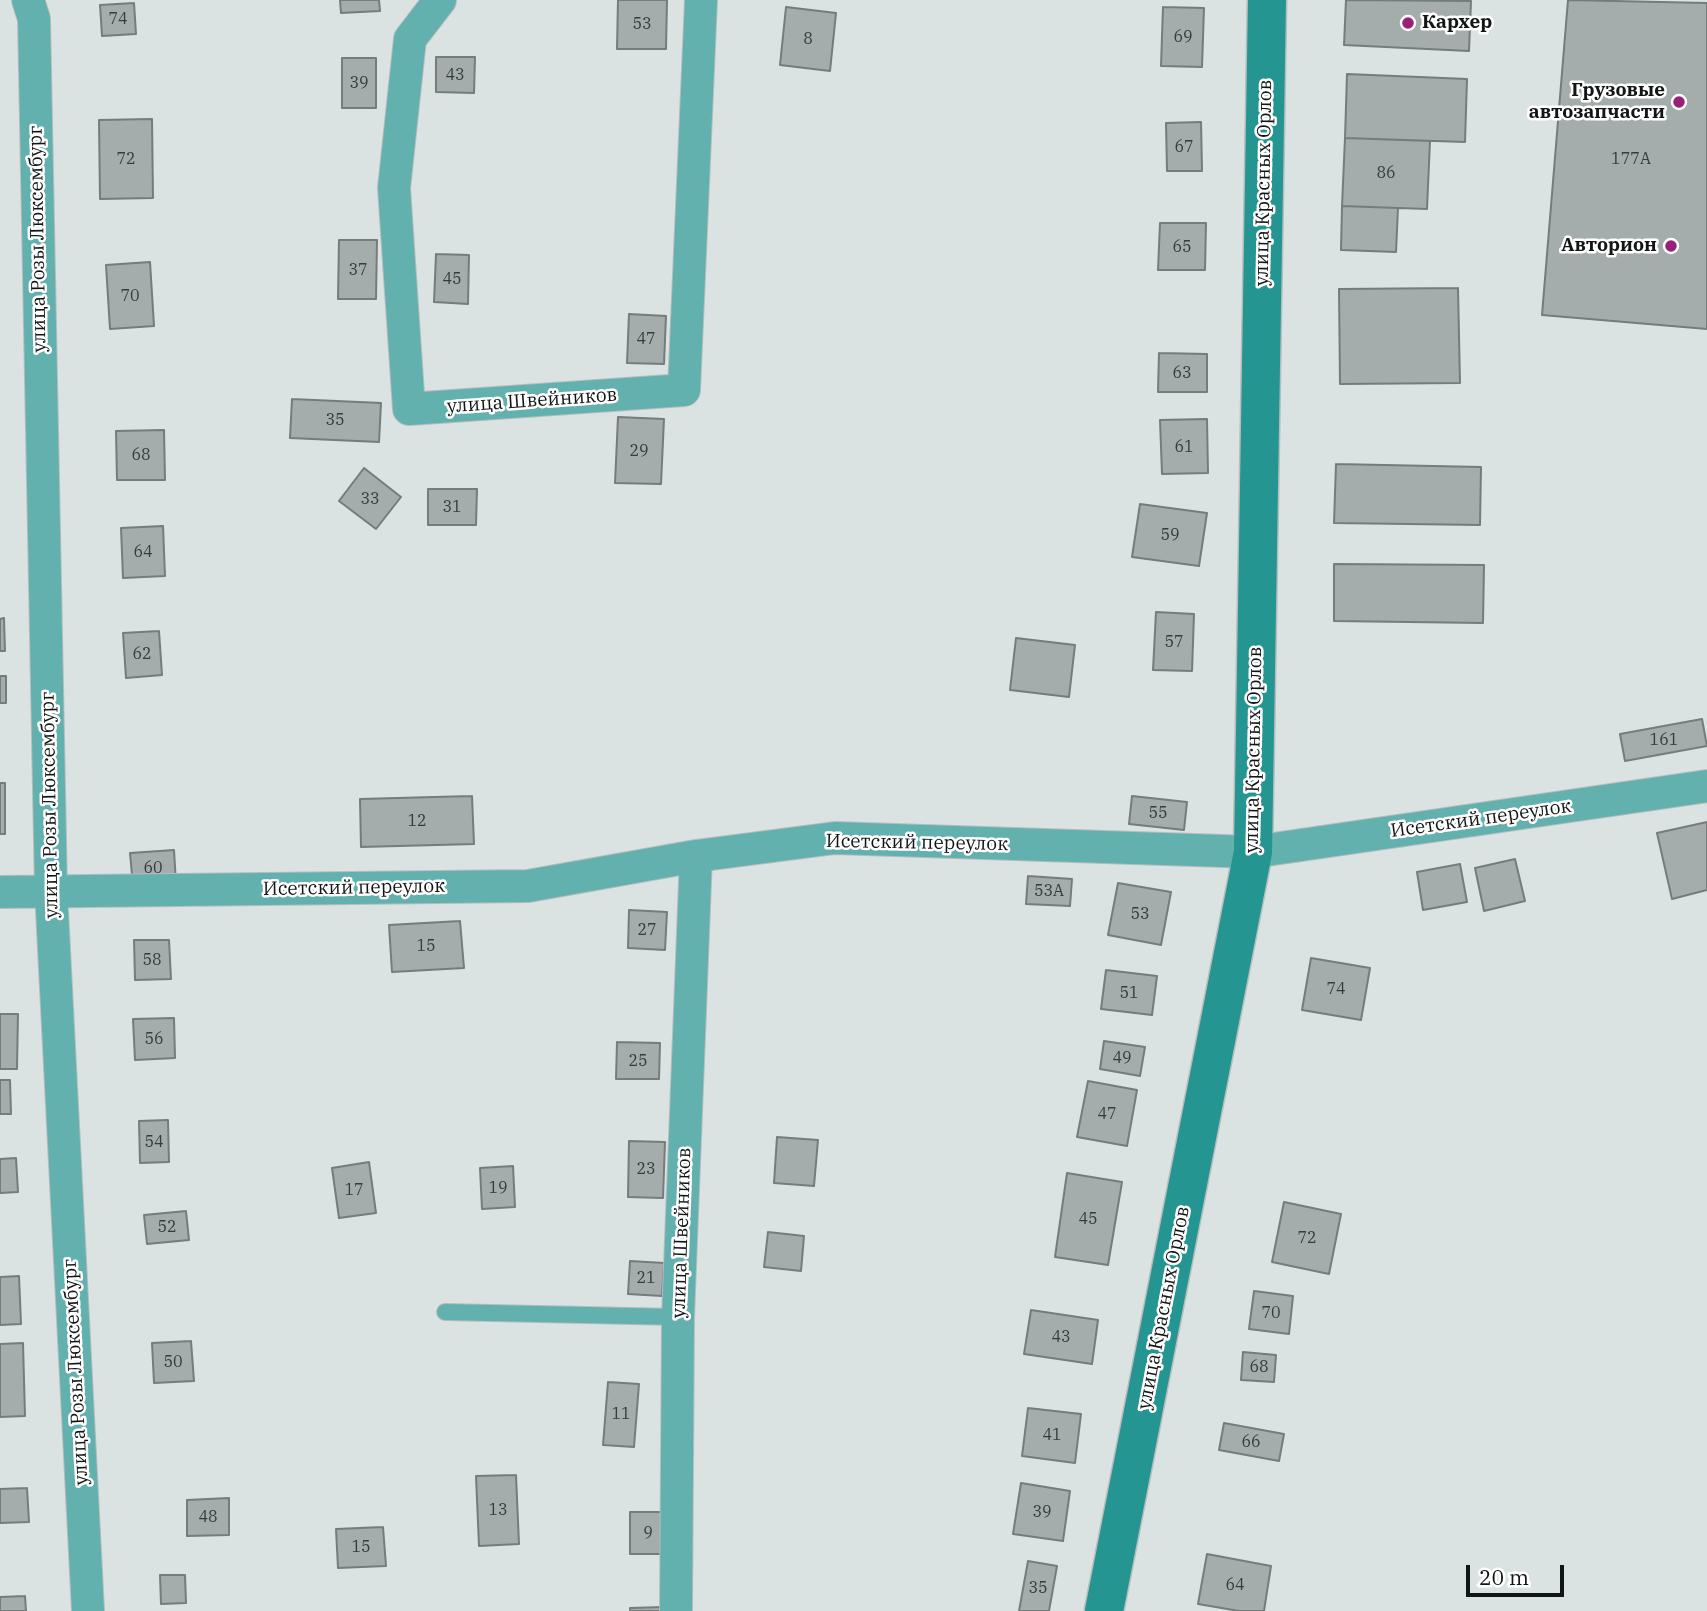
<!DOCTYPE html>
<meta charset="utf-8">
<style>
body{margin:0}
#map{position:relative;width:1707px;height:1611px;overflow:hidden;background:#dae2e2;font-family:"IBM Plex Serif",serif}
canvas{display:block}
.scale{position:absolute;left:1466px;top:1565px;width:98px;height:32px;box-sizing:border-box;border:4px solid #121515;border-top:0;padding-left:9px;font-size:21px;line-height:24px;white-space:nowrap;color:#121515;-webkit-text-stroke:5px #fff;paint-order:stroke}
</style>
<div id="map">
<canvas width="1707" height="1611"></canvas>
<div class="scale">20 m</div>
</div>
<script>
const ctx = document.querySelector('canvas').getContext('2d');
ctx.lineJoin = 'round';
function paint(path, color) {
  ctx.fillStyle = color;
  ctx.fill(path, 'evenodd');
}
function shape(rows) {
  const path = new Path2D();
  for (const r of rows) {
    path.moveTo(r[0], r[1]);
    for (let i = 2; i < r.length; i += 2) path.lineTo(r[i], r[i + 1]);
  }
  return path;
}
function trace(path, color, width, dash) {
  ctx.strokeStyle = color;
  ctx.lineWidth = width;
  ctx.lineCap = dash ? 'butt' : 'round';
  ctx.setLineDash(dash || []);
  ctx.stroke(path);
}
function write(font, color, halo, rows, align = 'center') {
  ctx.font = font + ' "IBM Plex Serif",serif';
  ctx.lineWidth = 5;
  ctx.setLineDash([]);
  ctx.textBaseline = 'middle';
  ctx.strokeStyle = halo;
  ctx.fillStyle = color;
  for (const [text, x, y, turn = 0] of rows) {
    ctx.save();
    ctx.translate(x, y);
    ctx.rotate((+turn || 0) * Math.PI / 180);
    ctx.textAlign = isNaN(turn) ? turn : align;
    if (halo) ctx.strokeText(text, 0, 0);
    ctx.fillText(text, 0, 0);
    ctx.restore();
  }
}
const building = shape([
 [340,0,379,0,380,11,341,13,340,0],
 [618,0,667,0,666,49,617,49,618,0],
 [1346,0,1471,1,1469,51,1344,45,1346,0],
 [1568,0,1707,3,1707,329,1542,315,1568,0],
 [134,3,136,34,102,36,100,5,134,3],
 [786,7,836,13,830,71,780,65,786,7],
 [1163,7,1204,8,1202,67,1161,66,1163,7],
 [436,57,475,57,474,93,436,92,436,57],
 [342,58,376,58,376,108,342,108,342,58],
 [1347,74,1467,79,1465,142,1345,138,1347,74],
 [152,119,153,198,100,199,99,120,152,119],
 [1201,122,1202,171,1167,171,1166,123,1201,122],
 [1345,138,1430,141,1427,209,1342,206,1345,138],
 [1342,206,1398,208,1396,252,1341,250,1342,206],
 [1160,223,1206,223,1205,270,1158,270,1160,223],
 [339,240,377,240,376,299,338,299,339,240],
 [436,254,469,255,468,304,434,302,436,254],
 [150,262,154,326,110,329,106,265,150,262],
 [1458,288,1460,383,1340,384,1339,289,1458,288],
 [629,314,666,316,664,364,627,363,629,314],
 [1159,353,1207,354,1207,392,1158,392,1159,353],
 [292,399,381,403,379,442,290,438,292,399],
 [618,417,664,419,661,484,615,483,618,417],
 [1207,419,1208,473,1162,474,1160,420,1207,419],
 [164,430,165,480,117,480,116,431,164,430],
 [1336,464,1481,467,1480,525,1334,523,1336,464],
 [364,468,401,497,376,529,339,501,364,468],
 [428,489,477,489,476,525,428,525,428,489],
 [1140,504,1207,513,1199,566,1132,557,1140,504],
 [163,526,165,576,123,578,121,528,163,526],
 [1334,564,1484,565,1483,623,1334,621,1334,564],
 [1156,612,1194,614,1192,671,1153,670,1156,612],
 [4,618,5,651,0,651,0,619,4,618],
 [159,631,162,675,126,678,123,633,159,631],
 [1016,638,1075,645,1069,697,1010,690,1016,638],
 [0,676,6,676,6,703,0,703,0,676],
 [1702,719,1707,746,1625,761,1620,734,1702,719],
 [0,783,5,783,5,834,0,834,0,783],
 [472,796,474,844,361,847,360,799,472,796],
 [1132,796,1187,802,1184,830,1129,824,1132,796],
 [1707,822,1707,890,1672,899,1657,833,1707,822],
 [174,850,176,883,133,886,130,853,174,850],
 [1515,859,1525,901,1484,911,1475,868,1515,859],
 [1460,864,1467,902,1423,910,1417,872,1460,864],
 [1028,876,1072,879,1070,906,1026,904,1028,876],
 [1118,883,1171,892,1161,945,1108,935,1118,883],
 [629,910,667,912,665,950,628,948,629,910],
 [460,921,464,968,392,972,389,925,460,921],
 [134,940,169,940,171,979,135,980,134,940],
 [1311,958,1370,968,1361,1020,1302,1010,1311,958],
 [1106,970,1157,976,1152,1015,1101,1009,1106,970],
 [0,1014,18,1014,17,1069,0,1069,0,1014],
 [174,1018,175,1058,135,1060,133,1019,174,1018],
 [1104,1041,1145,1047,1140,1076,1100,1069,1104,1041],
 [617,1042,660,1043,659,1079,616,1079,617,1042],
 [0,1080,10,1080,11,1114,0,1114,0,1080],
 [1088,1081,1137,1090,1127,1146,1077,1137,1088,1081],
 [168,1120,169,1162,140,1163,139,1121,168,1120],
 [777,1137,818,1140,814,1186,774,1183,777,1137],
 [629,1141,665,1142,663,1198,628,1197,629,1141],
 [16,1158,18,1192,0,1193,0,1159,16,1158],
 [369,1162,376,1213,339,1218,332,1168,369,1162],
 [513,1166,515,1207,482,1209,480,1168,513,1166],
 [1067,1173,1122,1182,1108,1265,1055,1257,1067,1173],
 [1284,1202,1341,1214,1329,1274,1272,1262,1284,1202],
 [186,1211,189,1240,147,1244,144,1215,186,1211],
 [768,1232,804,1236,801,1271,764,1267,768,1232],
 [630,1261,664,1263,662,1296,628,1294,630,1261],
 [19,1276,21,1324,0,1325,0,1277,19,1276],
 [1254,1291,1293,1296,1289,1334,1249,1329,1254,1291],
 [1031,1310,1098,1320,1092,1364,1024,1354,1031,1310],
 [191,1341,194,1381,154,1383,152,1343,191,1341],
 [23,1343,25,1416,0,1417,0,1344,23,1343],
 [1243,1352,1276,1355,1274,1382,1241,1380,1243,1352],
 [608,1382,639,1384,634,1447,603,1445,608,1382],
 [1028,1408,1081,1414,1075,1463,1022,1456,1028,1408],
 [1224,1423,1284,1434,1279,1461,1219,1450,1224,1423],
 [516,1475,519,1544,479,1546,476,1476,516,1475],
 [1021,1483,1070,1491,1063,1541,1013,1534,1021,1483],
 [27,1488,29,1522,0,1523,0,1489,27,1488],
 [229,1498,229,1535,187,1536,187,1500,229,1498],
 [630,1512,667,1512,666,1554,630,1554,630,1512],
 [383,1527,386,1566,338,1568,336,1529,383,1527],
 [1207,1554,1271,1566,1264,1611,1239,1611,1198,1604,1207,1554],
 [1028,1561,1057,1566,1049,1611,1019,1611,1028,1561],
 [160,1575,185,1575,186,1603,161,1604,160,1575],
 [25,1596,26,1611,0,1611,0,1597,25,1596],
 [663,1607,663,1611,630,1611,630,1608,663,1607]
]);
paint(building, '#a4adac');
trace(building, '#747c7c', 2);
const lane = shape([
 [445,1312,678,1317]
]);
const street = shape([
 [28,0,34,19,51,891,88,1611],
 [440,0,410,39,394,188,409,409,684,390,701,0],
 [0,892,528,886,696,856,835,838,1253,852,1707,786],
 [676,1611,678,1317,696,856]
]);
const secondary = shape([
 [1104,1611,1253,852,1267,0]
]);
trace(lane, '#b6bdbd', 18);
trace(street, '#b6bdbd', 34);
trace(secondary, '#b6bdbd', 41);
trace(lane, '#62b1ae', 16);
trace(street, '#62b1ae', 32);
trace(secondary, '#259592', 38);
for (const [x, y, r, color] of [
 [1408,23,7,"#9a1f78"],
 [1679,102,7,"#9a1f78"],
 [1671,246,7,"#9a1f78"]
]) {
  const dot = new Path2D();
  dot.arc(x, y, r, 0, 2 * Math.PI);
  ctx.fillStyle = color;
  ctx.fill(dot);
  trace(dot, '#fff', 2.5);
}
write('16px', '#363b3b', null, [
 ["74",118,19],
 ["53",642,24],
 ["69",1183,37],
 ["8",808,39],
 ["43",455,75],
 ["39",359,83],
 ["67",1184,147],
 ["72",126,159],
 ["177А",1631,159],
 ["86",1386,173],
 ["65",1182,247],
 ["37",358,270],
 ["45",452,279],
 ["70",130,296],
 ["47",646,339],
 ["63",1182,373],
 ["35",335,420],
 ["61",1184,447],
 ["29",639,451],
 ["68",141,455],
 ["33",370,499],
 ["31",452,507],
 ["59",1170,535],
 ["64",143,552],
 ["57",1174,642],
 ["62",142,654],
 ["161",1664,740],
 ["55",1158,813],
 ["12",417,821],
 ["60",153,868],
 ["53А",1049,891],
 ["53",1140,914],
 ["27",647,930],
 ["15",426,946],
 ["58",152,960],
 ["74",1336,989],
 ["51",1129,993],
 ["56",154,1039],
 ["49",1122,1058],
 ["25",638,1061],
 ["47",1107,1114],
 ["54",154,1142],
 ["23",646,1169],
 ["19",498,1188],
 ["17",354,1190],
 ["45",1088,1219],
 ["52",167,1227],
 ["72",1307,1238],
 ["21",646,1278],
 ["70",1271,1313],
 ["43",1061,1337],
 ["50",173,1362],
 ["68",1259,1367],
 ["11",621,1414],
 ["41",1052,1435],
 ["66",1251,1442],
 ["13",498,1510],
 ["39",1042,1512],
 ["48",208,1517],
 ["9",648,1533],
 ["15",361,1547],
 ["64",1235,1585],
 ["35",1038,1588]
]);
write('bold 19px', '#121515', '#fff', [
 ["Кархер",1422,23,"left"],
 ["Грузовые",1665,91],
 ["автозапчасти",1665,113],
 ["Авторион",1657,246]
], 'right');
write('19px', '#121515', '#fff', [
 ["улица Красных Орлов",1264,183,-89],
 ["улица Розы Люксембург",38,239,-91],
 ["улица Швейников",532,401,-4],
 ["улица Красных Орлов",1254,750,-89],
 ["улица Розы Люксембург",50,805,-91],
 ["Исетский переулок",1481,819,-8],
 ["Исетский переулок",917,843,1],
 ["Исетский переулок",354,888,-1],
 ["улица Швейников",682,1233,-88],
 ["улица Красных Орлов",1164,1308,-79],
 ["улица Розы Люксембург",76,1372,-93]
]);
</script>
